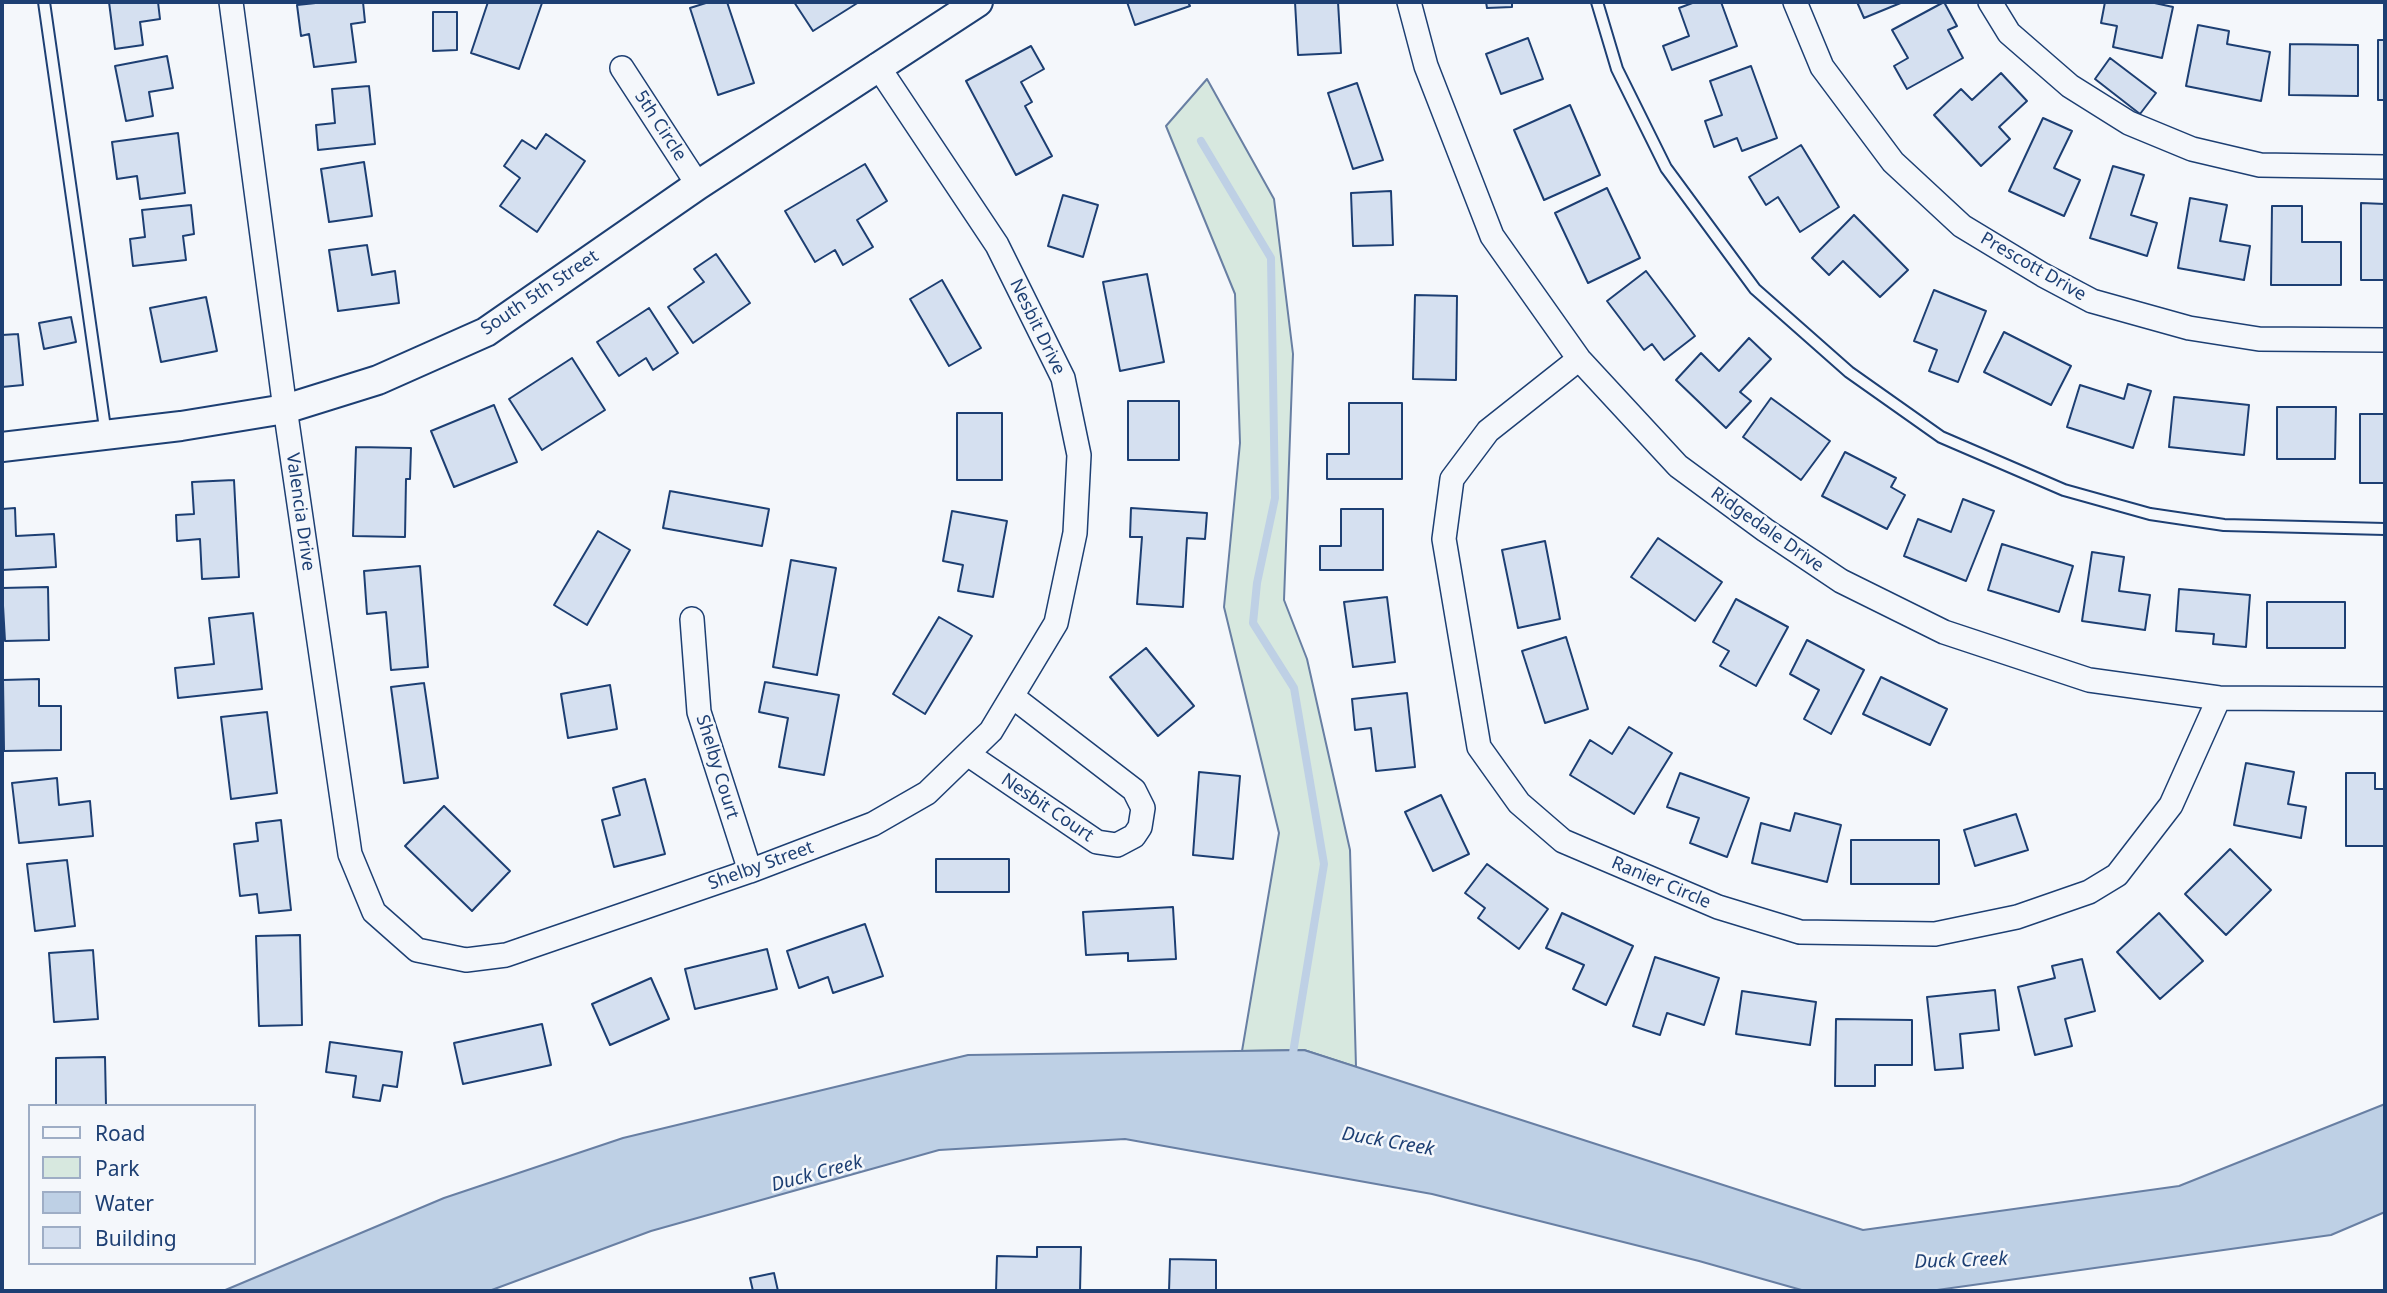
<!DOCTYPE html>
<style>
body{margin:0}
#map{position:relative;width:2387px;height:1293px;overflow:hidden;background:#f4f7fb;font-family:"Noto Sans",sans-serif}
canvas{display:block}
.frame{position:absolute;inset:0;border:4px solid #1d3f73;pointer-events:none}
.legend{position:absolute;left:28px;top:1104px;width:228px;height:161px;box-sizing:border-box;background:#f4f7fb;border:2px solid #9eadc5;margin:0;padding:9px 12px;list-style:none;font-size:21px;color:#1d3f73}
.legend li{display:flex;align-items:center;gap:14px;height:35px}
.legend b{width:35px;border:2px solid #9eadc5}
</style>
<div id="map">
<canvas width="2387" height="1293"></canvas>
<div class="frame"></div>
<ul class="legend">
<li><b style="height:9px;background:#f4f7fb"></b>Road</li>
<li><b style="height:19px;background:#d7e8df"></b>Park</li>
<li><b style="height:19px;background:#bed0e5"></b>Water</li>
<li><b style="height:19px;background:#d5e0f0"></b>Building</li>
</ul>
</div>
<script>
const ctx = document.querySelector('canvas').getContext('2d');
ctx.lineJoin = 'round';
function paint(path, color) {
  ctx.fillStyle = color;
  ctx.fill(path, 'evenodd');
}
function shape(rows) {
  const path = new Path2D();
  for (const r of rows) {
    path.moveTo(r[0], r[1]);
    for (let i = 2; i < r.length; i += 2) path.lineTo(r[i], r[i + 1]);
  }
  return path;
}
function trace(path, color, width, dash) {
  ctx.strokeStyle = color;
  ctx.lineWidth = width;
  ctx.lineCap = dash ? 'butt' : 'round';
  ctx.setLineDash(dash || []);
  ctx.stroke(path);
}
function write(font, color, halo, rows, align = 'center') {
  ctx.font = font + ' "Noto Sans",sans-serif';
  ctx.lineWidth = 5;
  ctx.setLineDash([]);
  ctx.textBaseline = 'middle';
  ctx.strokeStyle = halo;
  ctx.fillStyle = color;
  for (const [text, x, y, turn = 0] of rows) {
    ctx.save();
    ctx.translate(x, y);
    ctx.rotate((+turn || 0) * Math.PI / 180);
    ctx.textAlign = isNaN(turn) ? turn : align;
    if (halo) ctx.strokeText(text, 0, 0);
    ctx.fillText(text, 0, 0);
    ctx.restore();
  }
}
const green = shape([
 [1207,79,1274,199,1293,354,1284,600,1307,659,1350,850,1356,1067,1304,1050,1242,1051,1279,833,1224,607,1240,443,1235,294,1166,126,1207,79]
]);
paint(green, '#d7e8df');
trace(green, '#687fa3', 2);
const water = shape([
 [1304,1050,1863,1230,2179,1186,2385,1104,2385,1212,2331,1235,1930,1291,1805,1291,1699,1261,1432,1194,1125,1139,939,1150,651,1231,489,1291,223,1291,444,1198,623,1138,968,1055,1304,1050]
]);
paint(water, '#bed0e5');
trace(water, '#687fa3', 2);
trace(shape([
 [1201,141,1271,258,1275,498,1257,583,1253,623,1294,688,1324,864,1292,1059]
]), '#bed0e5', 8);
const building = shape([
 [109,2,158,2,160,19,140,22,143,45,115,49,109,2],
 [325,2,363,2,365,22,351,24,356,62,314,67,309,34,301,36,297,5,325,2],
 [488,2,542,3,519,69,471,53,488,2],
 [709,2,727,2,754,83,718,95,690,8,709,2],
 [794,2,859,2,813,31,794,2],
 [1127,2,1188,2,1190,6,1135,25,1127,2],
 [1295,2,1338,2,1341,53,1298,55,1295,2],
 [1486,2,1512,2,1512,7,1487,8,1486,2],
 [1695,2,1721,2,1737,46,1672,70,1663,46,1689,36,1679,8,1695,2],
 [1857,2,1903,2,1864,18,1857,2],
 [1944,2,1957,26,1948,30,1963,58,1907,89,1894,66,1908,58,1892,30,1944,2],
 [2105,2,2150,2,2173,7,2162,58,2113,47,2117,26,2101,23,2105,2],
 [433,12,457,12,457,50,433,51,433,12],
 [2198,25,2229,31,2227,44,2270,52,2261,101,2186,86,2198,25],
 [1528,38,1543,79,1501,94,1486,54,1528,38],
 [2378,40,2385,40,2385,100,2378,100,2378,40],
 [2290,44,2358,45,2358,96,2289,95,2290,44],
 [1031,46,1044,69,1021,82,1032,102,1025,106,1052,156,1016,175,966,81,1031,46],
 [167,56,173,88,149,92,153,116,126,121,115,66,167,56],
 [2110,58,2156,93,2140,114,2095,79,2110,58],
 [1751,66,1777,138,1742,151,1737,138,1714,147,1705,121,1722,115,1710,81,1751,66],
 [2001,73,2027,101,1999,127,2010,139,1981,166,1934,115,1961,89,1972,100,2001,73],
 [1357,83,1383,160,1353,169,1328,93,1357,83],
 [369,86,375,144,318,150,316,125,335,123,332,89,369,86],
 [1570,105,1600,175,1544,200,1514,130,1570,105],
 [2043,118,2072,131,2054,168,2080,180,2064,216,2009,191,2043,118],
 [178,133,185,193,140,199,137,176,117,179,112,142,178,133],
 [546,134,585,161,537,232,500,206,520,178,504,166,522,140,536,149,546,134],
 [1801,145,1839,207,1800,232,1778,197,1766,205,1749,177,1801,145],
 [364,162,372,216,329,222,321,169,364,162],
 [865,164,887,201,857,220,873,247,843,265,835,250,815,262,785,211,865,164],
 [2113,166,2144,175,2131,215,2157,223,2147,256,2090,238,2113,166],
 [1607,188,1640,258,1588,283,1555,213,1607,188],
 [1391,191,1393,245,1353,246,1351,193,1391,191],
 [1063,195,1098,205,1083,257,1048,246,1063,195],
 [2190,198,2227,205,2220,241,2250,246,2244,280,2178,268,2190,198],
 [2361,203,2385,204,2385,280,2361,280,2361,203],
 [191,205,194,234,183,236,186,260,133,266,130,239,145,237,142,210,191,205],
 [2272,206,2302,206,2302,242,2341,242,2341,285,2271,285,2272,206],
 [1854,215,1908,270,1880,297,1843,261,1829,275,1812,258,1854,215],
 [367,245,372,275,395,271,399,303,338,311,329,250,367,245],
 [716,254,750,303,693,343,668,307,704,282,694,269,716,254],
 [1646,271,1695,336,1664,360,1652,344,1644,350,1607,301,1646,271],
 [1147,274,1164,362,1120,371,1103,282,1147,274],
 [942,280,981,348,949,366,910,299,942,280],
 [1934,290,1986,311,1958,382,1929,371,1937,350,1914,341,1934,290],
 [1415,295,1457,296,1456,380,1413,379,1415,295],
 [206,297,217,351,161,362,150,308,206,297],
 [649,308,678,353,653,370,646,358,619,376,597,342,649,308],
 [71,317,76,342,44,349,39,323,71,317],
 [2004,332,2071,366,2051,405,1984,372,2004,332],
 [18,334,23,385,2,387,2,335,18,334],
 [1749,338,1771,359,1740,392,1751,401,1726,428,1676,380,1701,353,1719,371,1749,338],
 [572,358,605,410,542,450,509,399,572,358],
 [2128,384,2151,391,2133,448,2067,427,2080,385,2124,399,2128,384],
 [2174,397,2249,405,2244,455,2169,447,2174,397],
 [1771,398,1830,441,1801,480,1743,437,1771,398],
 [1128,401,1179,401,1179,460,1128,460,1128,401],
 [1349,403,1402,403,1402,479,1327,479,1327,454,1349,454,1349,403],
 [494,405,517,462,454,487,431,431,494,405],
 [2277,407,2336,407,2335,459,2277,459,2277,407],
 [957,413,1002,413,1002,480,957,480,957,413],
 [2360,414,2385,414,2385,483,2360,483,2360,414],
 [356,447,411,448,410,479,406,479,405,537,353,536,356,447],
 [1845,452,1896,478,1891,487,1905,495,1887,529,1822,496,1845,452],
 [234,480,239,577,202,579,200,539,177,541,176,515,194,514,192,482,234,480],
 [670,491,769,509,762,546,663,528,670,491],
 [1963,499,1994,511,1966,581,1904,556,1918,519,1951,532,1963,499],
 [15,508,16,536,54,534,56,567,2,570,2,509,15,508],
 [1131,508,1207,513,1205,539,1187,538,1183,607,1137,604,1142,537,1130,537,1131,508],
 [1341,509,1383,509,1383,570,1320,570,1320,546,1341,546,1341,509],
 [952,511,1007,521,993,597,958,591,963,565,943,561,952,511],
 [598,531,630,550,587,625,554,605,598,531],
 [1658,538,1722,582,1695,621,1631,577,1658,538],
 [1545,541,1560,619,1518,628,1502,550,1545,541],
 [2002,544,2073,566,2059,612,1988,590,2002,544],
 [2092,552,2124,557,2119,591,2150,595,2145,630,2082,621,2092,552],
 [791,560,836,568,817,675,773,667,791,560],
 [420,566,428,667,391,670,386,612,367,614,364,571,420,566],
 [48,587,49,640,5,641,2,588,48,587],
 [2179,589,2250,595,2246,647,2213,644,2214,634,2176,631,2179,589],
 [1387,597,1395,662,1353,667,1344,602,1387,597],
 [1736,599,1788,627,1756,686,1720,666,1729,651,1713,642,1736,599],
 [2267,602,2345,602,2345,648,2267,648,2267,602],
 [253,613,262,689,178,698,175,668,214,664,209,618,253,613],
 [939,617,972,636,925,714,893,694,939,617],
 [1566,637,1588,709,1545,723,1522,651,1566,637],
 [1807,640,1864,670,1831,734,1804,719,1819,690,1790,674,1807,640],
 [1146,648,1194,706,1158,736,1110,677,1146,648],
 [1881,677,1947,709,1930,745,1863,714,1881,677],
 [39,679,39,706,61,706,61,750,4,751,3,680,39,679],
 [765,682,839,695,824,775,779,767,788,718,759,712,765,682],
 [424,683,438,778,404,783,391,687,424,683],
 [610,685,617,729,568,738,561,694,610,685],
 [1407,693,1415,767,1376,771,1371,728,1355,730,1352,699,1407,693],
 [267,712,277,793,231,799,221,717,267,712],
 [1629,727,1672,753,1634,814,1570,775,1590,740,1612,754,1629,727],
 [2246,763,2294,772,2288,804,2306,807,2301,838,2234,825,2246,763],
 [1199,772,1240,776,1233,859,1193,855,1199,772],
 [1680,773,1749,798,1727,857,1690,843,1699,818,1667,807,1680,773],
 [2346,773,2375,773,2375,789,2385,789,2385,846,2346,846,2346,773],
 [57,778,59,805,90,801,93,836,19,843,12,783,57,778],
 [645,779,665,854,614,867,602,820,620,815,613,788,645,779],
 [1441,795,1469,854,1433,871,1405,812,1441,795],
 [444,806,510,871,472,911,405,846,444,806],
 [1795,813,1841,825,1827,882,1752,863,1761,823,1790,831,1795,813],
 [2016,814,2028,850,1975,866,1964,830,2016,814],
 [281,820,291,910,259,913,257,894,240,896,234,844,258,841,256,823,281,820],
 [1851,840,1939,840,1939,884,1851,884,1851,840],
 [2230,849,2271,890,2226,935,2185,894,2230,849],
 [936,859,1009,859,1009,892,936,892,936,859],
 [67,860,75,926,35,931,27,864,67,860],
 [1487,864,1548,909,1519,949,1478,918,1485,908,1465,893,1487,864],
 [1173,907,1176,959,1128,961,1128,953,1086,955,1083,912,1173,907],
 [1562,913,1633,946,1606,1005,1573,989,1584,965,1546,948,1562,913],
 [2159,913,2203,961,2160,999,2117,952,2159,913],
 [865,924,883,976,833,993,828,977,799,988,787,951,865,924],
 [300,935,302,1025,259,1026,256,936,300,935],
 [767,949,777,989,695,1009,685,969,767,949],
 [93,950,98,1019,54,1022,49,953,93,950],
 [1655,957,1719,978,1704,1025,1667,1013,1660,1035,1633,1026,1655,957],
 [2082,959,2095,1011,2065,1019,2072,1046,2035,1055,2018,987,2055,978,2052,966,2082,959],
 [651,978,669,1019,610,1045,592,1004,651,978],
 [1995,990,1999,1030,1960,1034,1963,1068,1935,1070,1927,997,1995,990],
 [1742,991,1816,1002,1810,1045,1736,1034,1742,991],
 [1836,1019,1912,1020,1912,1065,1875,1065,1875,1086,1835,1086,1836,1019],
 [542,1024,551,1065,463,1084,454,1043,542,1024],
 [330,1042,402,1052,397,1087,383,1085,380,1101,353,1097,356,1076,326,1072,330,1042],
 [105,1057,106,1106,56,1106,56,1058,105,1057],
 [1037,1247,1081,1247,1080,1291,996,1291,997,1256,1037,1257,1037,1247],
 [1170,1259,1216,1260,1216,1291,1169,1291,1170,1259],
 [774,1273,778,1291,753,1291,750,1278,774,1273]
]);
paint(building, '#d5e0f0');
trace(building, '#1d3f73', 2);
const service = shape([
 [44,2,106,435],
 [1597,2,1617,69,1666,168,1755,289,1849,372,1941,437,2064,490,2150,514,2224,525,2385,529]
]);
const minor = shape([
 [231,2,283,394,350,854,374,912,417,950,466,960,506,955,750,871,873,824,927,793,991,731,1056,623,1075,533,1079,455,1063,378,997,245,877,65],
 [1409,2,1426,66,1492,236,1579,359,1678,466,1765,530,1841,581,1944,632,2089,680,2219,698,2385,699],
 [1795,2,1822,67,1893,162,1962,226,2043,275,2092,301,2189,328,2259,339,2385,340],
 [1990,2,2009,33,2070,86,2129,123,2192,149,2260,165,2385,167],
 [622,68,698,185],
 [1579,359,1488,431,1452,479,1444,539,1479,747,1519,803,1563,841,1718,907,1800,932,1935,934,2017,917,2089,892,2117,875,2171,805,2219,698],
 [692,619,699,712,750,871],
 [969,755,1097,842,1117,845,1134,836,1140,827,1143,808,1134,790,1013,697]
]);
const tertiary = shape([
 [2,447,181,426,285,409,378,380,486,332,698,185,978,2]
]);
trace(service, '#1d3f73', 14);
trace(minor, '#1d3f73', 26);
trace(tertiary, '#1d3f73', 32);
trace(service, '#f4f7fb', 10);
trace(minor, '#f4f7fb', 23);
trace(tertiary, '#f4f7fb', 28);
write('18px', '#1d3f73', '#f4f7fb', [
 ["5th Circle",660,126,57],
 ["Prescott Drive",2033,267,30],
 ["South 5th Street",540,293,-34],
 ["Nesbit Drive",1037,327,64],
 ["Valencia Drive",300,512,82],
 ["Ridgedale Drive",1767,530,35],
 ["Shelby Court",717,767,73],
 ["Nesbit Court",1047,808,34],
 ["Shelby Street",761,866,-20],
 ["Ranier Circle",1661,883,23]
]);
write('italic 19px', '#1d3f73', '#f4f7fb', [
 ["Duck Creek",1388,1142,10],
 ["Duck Creek",817,1174,-15],
 ["Duck Creek",1961,1261,-2]
]);
</script>
